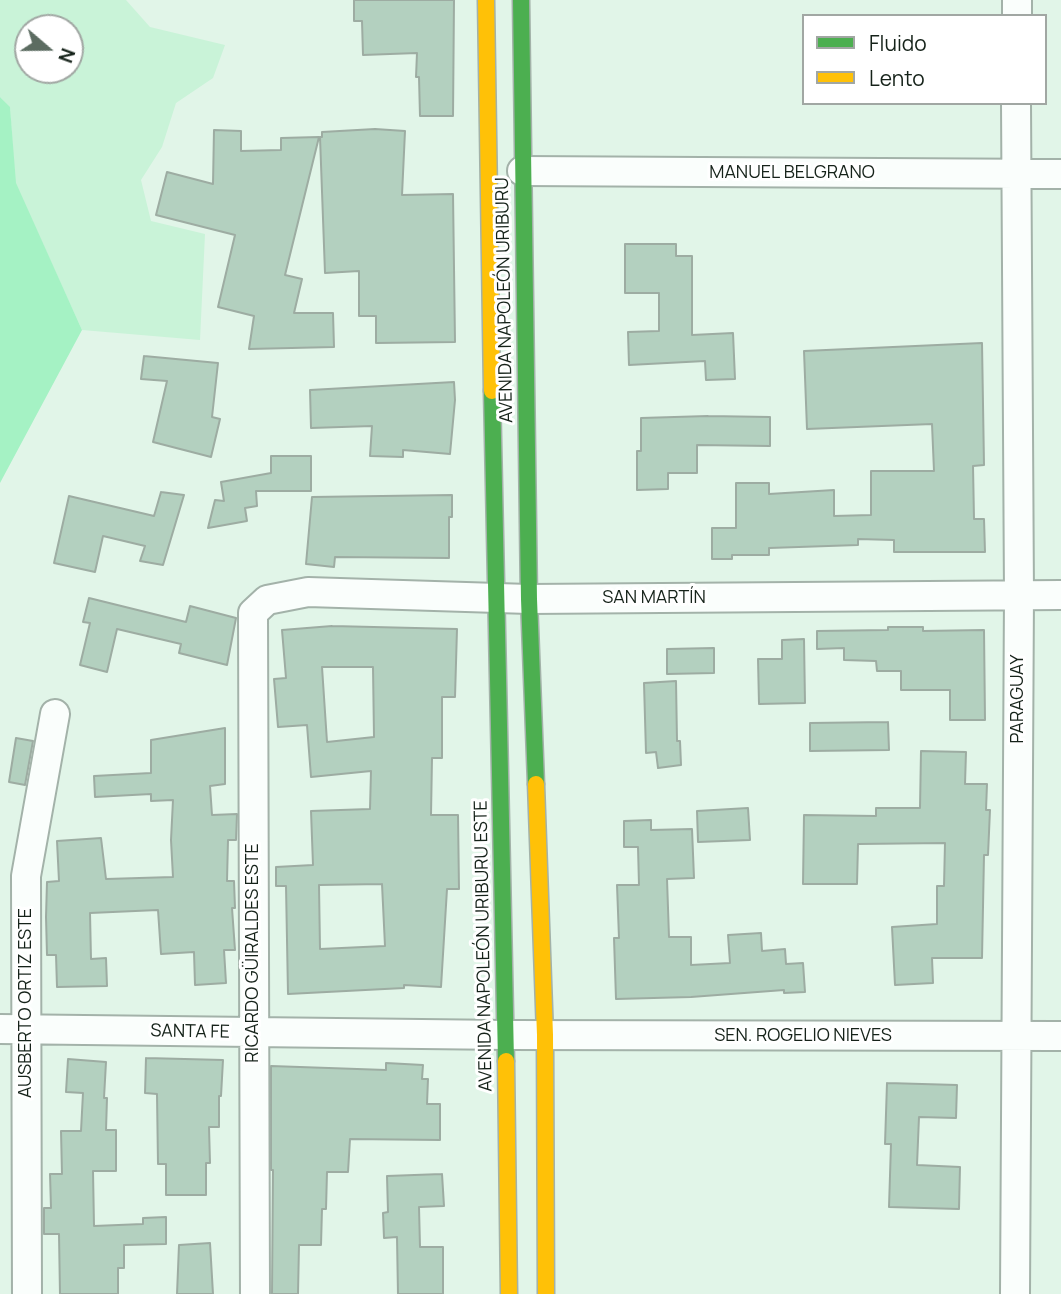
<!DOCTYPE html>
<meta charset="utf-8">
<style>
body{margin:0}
#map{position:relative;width:1061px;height:1294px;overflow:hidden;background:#e1f5e8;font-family:Manrope,sans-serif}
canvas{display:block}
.legend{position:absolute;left:802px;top:14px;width:245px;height:91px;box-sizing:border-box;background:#fff;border:2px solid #a1a7a3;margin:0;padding:9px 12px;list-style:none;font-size:21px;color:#152219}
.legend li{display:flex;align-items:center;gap:14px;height:35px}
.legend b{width:35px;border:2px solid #a1a7a3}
.north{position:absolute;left:14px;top:14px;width:70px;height:70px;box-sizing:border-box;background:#fff;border:2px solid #a1a7a3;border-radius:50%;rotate:110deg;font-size:19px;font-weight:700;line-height:28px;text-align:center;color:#152219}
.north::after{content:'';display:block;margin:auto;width:24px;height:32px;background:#5c6c61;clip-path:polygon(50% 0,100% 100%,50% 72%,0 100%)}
</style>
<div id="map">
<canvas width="1061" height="1294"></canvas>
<ul class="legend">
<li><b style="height:9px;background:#4caf50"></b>Fluido</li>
<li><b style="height:9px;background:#ffc107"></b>Lento</li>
</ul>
<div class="north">N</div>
</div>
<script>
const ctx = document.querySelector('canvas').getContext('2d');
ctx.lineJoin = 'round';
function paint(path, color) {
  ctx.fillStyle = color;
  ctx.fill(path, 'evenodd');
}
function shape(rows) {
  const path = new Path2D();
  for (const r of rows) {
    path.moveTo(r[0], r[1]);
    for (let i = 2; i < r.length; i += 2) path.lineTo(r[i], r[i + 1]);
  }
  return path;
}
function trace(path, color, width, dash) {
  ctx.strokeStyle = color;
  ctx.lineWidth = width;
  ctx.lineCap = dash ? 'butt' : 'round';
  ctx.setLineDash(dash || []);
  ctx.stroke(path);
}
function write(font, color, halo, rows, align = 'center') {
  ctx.font = font + ' Manrope,sans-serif';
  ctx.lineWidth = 6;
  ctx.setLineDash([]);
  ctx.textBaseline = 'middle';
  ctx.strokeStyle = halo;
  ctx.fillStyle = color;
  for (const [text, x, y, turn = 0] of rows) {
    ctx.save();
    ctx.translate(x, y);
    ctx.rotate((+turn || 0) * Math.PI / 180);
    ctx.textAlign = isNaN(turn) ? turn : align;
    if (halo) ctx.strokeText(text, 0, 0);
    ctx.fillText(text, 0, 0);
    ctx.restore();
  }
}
paint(shape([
 [0,0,126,0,150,27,225,45,213,78,176,103,162,147,141,180,151,221,205,234,200,340,82,330,15,183,10,108,0,97],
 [28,28,70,28,70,70,28,70]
]), '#c9f3d8');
paint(shape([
 [0,97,10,107,16,183,82,330,0,483]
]), '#a5f2c4');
const building = shape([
 [354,0,454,0,453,116,420,116,419,77,416,77,417,53,363,55,362,21,354,21,354,0],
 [375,129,405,131,402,195,453,194,455,342,376,343,376,316,359,316,359,271,325,273,320,137,322,137,322,132,375,129],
 [214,130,241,131,241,151,281,150,281,138,319,137,285,275,302,279,294,313,333,313,334,347,249,349,254,316,218,307,235,235,156,215,167,172,213,184,214,130],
 [625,244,676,244,676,256,692,256,692,335,733,333,735,379,706,380,705,361,629,365,628,332,659,331,659,293,625,293,625,244],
 [982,343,984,465,973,466,974,519,984,519,985,552,894,552,894,540,858,539,858,545,769,548,769,555,732,555,732,559,712,559,712,528,736,528,736,483,769,483,769,494,834,490,834,516,871,515,871,471,934,471,932,424,807,429,804,351,982,343],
 [144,356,218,363,212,417,220,419,211,457,153,442,167,381,141,379,144,356],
 [454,382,455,400,450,454,403,450,403,457,370,456,372,426,311,428,310,390,454,382],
 [708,416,770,417,770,446,697,445,697,473,668,473,668,489,637,490,637,451,641,451,641,418,708,416],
 [271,456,311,456,311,491,256,491,257,506,245,508,247,521,208,528,215,500,224,501,221,482,271,473,271,456],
 [161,492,184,495,163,565,140,561,145,546,103,536,95,572,54,563,69,496,154,516,161,492],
 [452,495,452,517,449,517,449,558,335,557,334,567,306,564,312,497,452,495],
 [89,598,186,622,190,606,236,618,227,665,179,653,181,644,117,629,107,672,80,665,90,623,83,622,89,598],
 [332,626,457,629,455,697,442,697,442,758,432,758,431,815,458,815,459,889,447,889,441,987,404,985,404,988,288,994,286,886,276,886,276,867,313,865,311,811,370,809,371,771,311,777,307,725,278,727,274,679,286,678,282,630,332,626],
 [322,667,373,667,374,737,327,742,322,667],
 [382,884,385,946,320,949,319,885,382,884],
 [888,627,923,627,923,631,984,630,985,720,950,720,950,690,901,690,901,671,877,671,876,661,844,660,844,648,817,649,817,631,888,630,888,627],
 [804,639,805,703,759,704,758,659,782,659,782,640,804,639],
 [714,648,714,673,667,674,667,649,714,648],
 [676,681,677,741,680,741,681,765,658,768,656,752,646,753,644,683,676,681],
 [888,722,889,750,810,751,810,723,888,722],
 [225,728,225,784,210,786,212,815,237,814,236,840,228,840,227,881,234,881,235,908,232,908,235,950,224,950,226,983,195,985,194,952,161,954,158,910,90,913,91,959,106,958,107,986,57,987,56,955,47,955,46,917,47,882,59,881,57,841,101,838,106,879,173,877,171,840,173,800,151,801,151,794,95,797,94,776,151,773,151,740,225,728],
 [16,738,33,741,25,785,9,782,16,738],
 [921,751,966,752,965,784,987,784,986,810,990,810,988,855,984,855,982,958,932,958,933,983,895,985,892,927,937,924,937,886,944,886,945,843,858,844,857,884,803,884,804,815,876,816,876,808,920,808,921,751],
 [748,808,750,840,698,842,697,811,748,808],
 [651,820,651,830,692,829,694,878,667,879,669,937,691,937,691,965,730,963,728,935,761,933,762,951,785,949,786,964,803,963,805,992,784,993,784,990,691,997,616,999,614,938,619,938,617,885,639,885,638,847,624,847,624,821,651,820],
 [146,1058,223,1060,221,1096,219,1096,219,1127,209,1127,210,1163,206,1163,206,1195,166,1195,166,1164,158,1164,157,1094,145,1093,146,1058],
 [68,1059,106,1062,104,1098,107,1098,106,1130,116,1130,116,1171,93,1171,94,1226,143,1224,143,1218,166,1217,166,1244,124,1245,124,1268,118,1268,118,1294,60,1294,59,1234,44,1234,44,1208,51,1208,50,1174,62,1174,61,1131,81,1131,83,1093,66,1092,68,1059],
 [386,1063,423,1065,422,1079,428,1079,427,1104,440,1104,440,1140,350,1139,348,1172,327,1172,326,1209,322,1209,321,1245,299,1245,298,1294,272,1294,273,1170,271,1170,271,1066,386,1070,386,1063],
 [887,1083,957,1085,956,1118,919,1117,917,1165,960,1167,959,1209,889,1207,891,1144,885,1144,887,1083],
 [442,1174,444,1206,419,1207,420,1247,443,1247,443,1294,398,1294,397,1237,384,1238,383,1213,388,1212,387,1176,442,1174],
 [210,1243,213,1294,177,1294,179,1245,210,1243]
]);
paint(building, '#b3d0bf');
trace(building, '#9daca2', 2);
const street = shape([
 [1017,16,1017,0],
 [522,171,1061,174],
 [0,1029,506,1035,1061,1036],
 [27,1294,26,876,55,714],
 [255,1294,253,613,267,600,308,592,529,599,1061,595],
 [1015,1294,1019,595,1016,103]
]);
const fast = shape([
 [521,0,529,599,536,784],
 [492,391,506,1061]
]);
const slow = shape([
 [486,0,492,391],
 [536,784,545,1035,546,1294],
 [506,1061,509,1294]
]);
trace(street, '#a3b2a9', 32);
trace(fast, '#a3b2a9', 19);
trace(slow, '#a3b2a9', 19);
trace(street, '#fafefc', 28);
trace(fast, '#4caf50', 16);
trace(slow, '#ffc107', 16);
write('18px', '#152219', '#fff', [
 ["MANUEL BELGRANO",792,173],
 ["AVENIDA NAPOLEÓN URIBURU",505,300,-91],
 ["SAN MARTÍN",654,598],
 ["PARAGUAY",1018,699,-90],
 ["AVENIDA NAPOLEÓN URIBURU ESTE",484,946,-91],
 ["RICARDO GÜIRALDES ESTE",253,953,-90],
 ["AUSBERTO ORTIZ ESTE",26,1003,-90],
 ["SANTA FE",190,1032,1],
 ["SEN. ROGELIO NIEVES",803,1036]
]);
</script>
